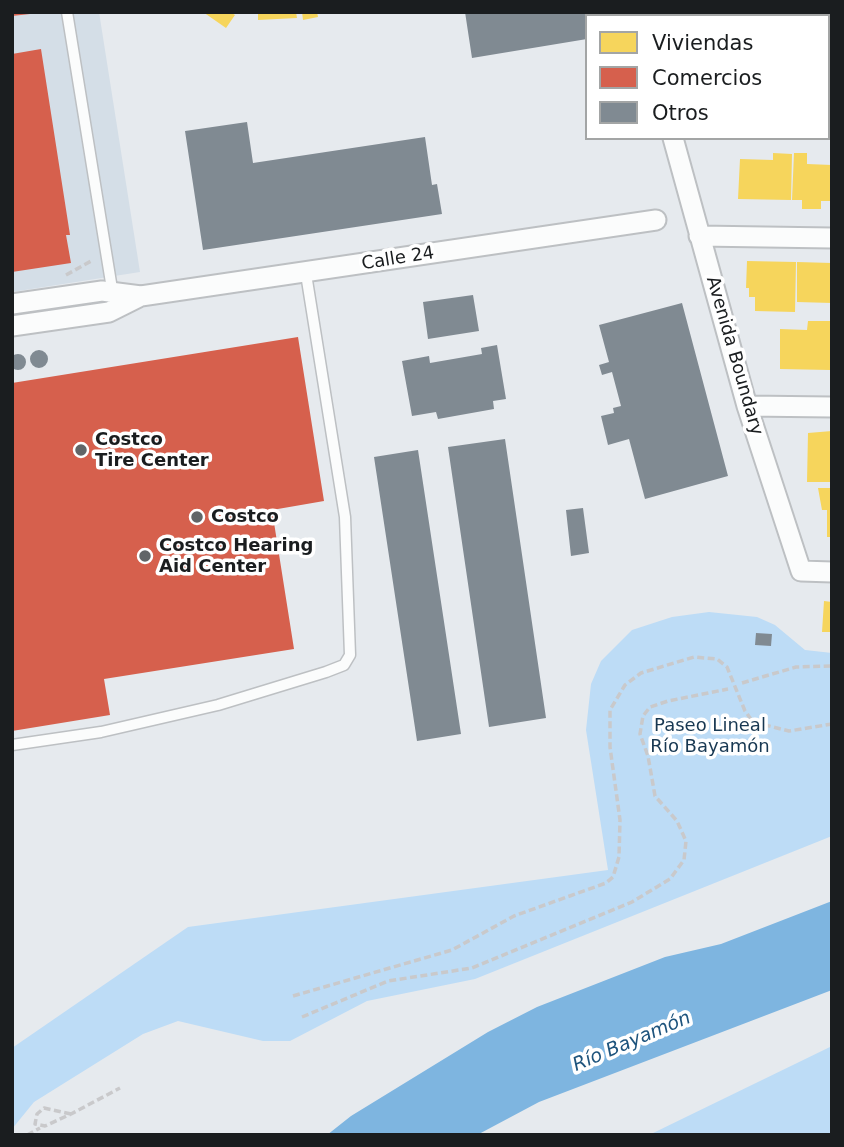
<!DOCTYPE html>
<meta charset="utf-8">
<style>
body{margin:0}
#map{position:relative;width:844px;height:1147px;overflow:hidden;background:#e6eaee;font-family:"DejaVu Sans",sans-serif}
canvas{display:block}
.frame{position:absolute;inset:0;border:14px solid #1a1d1f;pointer-events:none}
.legend{position:absolute;left:585px;top:14px;width:245px;height:126px;box-sizing:border-box;background:#fff;border:2px solid #a3a5a5;margin:0;padding:9px 12px;list-style:none;font-size:21px;color:#1a1d1f}
.legend li{display:flex;align-items:center;gap:14px;height:35px}
.legend b{width:35px;border:2px solid #a3a5a5}
</style>
<div id="map">
<canvas width="844" height="1147"></canvas>
<div class="frame"></div>
<ul class="legend">
<li><b style="height:19px;background:#f6d55c"></b>Viviendas</li>
<li><b style="height:19px;background:#d6604d"></b>Comercios</li>
<li><b style="height:19px;background:#808a92"></b>Otros</li>
</ul>
</div>
<script>
const ctx = document.querySelector('canvas').getContext('2d');
ctx.lineJoin = 'round';
function paint(path, color) {
  ctx.fillStyle = color;
  ctx.fill(path, 'evenodd');
}
function shape(rows) {
  const path = new Path2D();
  for (const r of rows) {
    if (r.length === 3) {
      path.moveTo(r[0] + r[2], r[1]);
      path.arc(r[0], r[1], r[2], 0, 2 * Math.PI);
      continue;
    }
    path.moveTo(r[0], r[1]);
    for (let i = 2; i < r.length; i += 2) path.lineTo(r[i], r[i + 1]);
  }
  return path;
}
function trace(path, color, width, dash) {
  ctx.strokeStyle = color;
  ctx.lineWidth = width;
  ctx.lineCap = dash ? 'butt' : 'round';
  ctx.setLineDash(dash || []);
  ctx.stroke(path);
}
function write(font, color, halo, rows, align = 'center') {
  ctx.font = font + ' "DejaVu Sans",sans-serif';
  ctx.lineWidth = 7;
  ctx.setLineDash([]);
  ctx.textBaseline = 'middle';
  ctx.strokeStyle = halo;
  ctx.fillStyle = color;
  for (const [text, x, y, turn = 0] of rows) {
    ctx.save();
    ctx.translate(x, y);
    ctx.rotate((+turn || 0) * Math.PI / 180);
    ctx.textAlign = isNaN(turn) ? turn : align;
    if (halo) ctx.strokeText(text, 0, 0);
    ctx.fillText(text, 0, 0);
    ctx.restore();
  }
}
paint(shape([
 [12,12,99,12,140,272,12,292]
]), '#d4dee7');
paint(shape([
 [709,612,757,617,775,625,805,650,832,653,832,836,475,979,367,1001,290,1041,263,1041,178,1021,143,1034,34,1102,12,1129,12,1048,188,927,608,870,586,730,591,684,601,661,632,630,672,617],
 [832,1046,832,1135,649,1135]
]), '#bddcf6');
paint(shape([
 [832,901,832,990,539,1102,477,1135,327,1135,351,1116,488,1032,537,1007,665,957,721,944]
]), '#7eb5e0');
paint(shape([
 [203,12,230,12,235,15,226,28],
 [258,12,296,12,297,18,258,20],
 [302,12,317,12,318,17,303,20],
 [683,12,769,12,769,16,683,16],
 [774,12,815,12,815,16,774,16],
 [821,12,832,12,832,32,828,32,828,16,821,16],
 [828,97,832,97,832,137,828,137],
 [773,153,792,154,791,200,738,199,740,159,773,160],
 [794,153,807,153,807,164,832,165,832,201,821,201,821,209,802,209,802,200,792,200],
 [747,261,796,262,795,312,755,311,755,297,749,297,749,288,746,288],
 [797,262,832,263,832,303,797,302],
 [808,321,831,321,830,370,780,369,780,329,807,330],
 [832,431,832,482,807,482,808,433],
 [818,488,832,488,832,537,827,537,827,510,822,510],
 [824,601,832,602,832,632,822,632]
]), '#f6d55c');
paint(shape([
 [12,12,30,12,30,14,12,16],
 [41,49,70,235,66,235,71,263,12,272,12,54],
 [298,337,324,501,272,510,294,649,104,679,110,715,12,731,12,383]
]), '#d6604d');
paint(shape([
 [465,12,597,12,598,16,587,16,587,39,472,58],
 [247,122,253,163,425,137,432,185,437,184,442,214,203,250,185,131],
 [473,295,479,331,428,339,423,302],
 [682,303,728,476,645,499,629,439,608,445,601,416,614,413,613,408,621,406,612,372,602,375,599,365,609,362,599,325],
 [497,345,506,399,493,401,494,409,438,419,436,412,412,416,402,361,429,356,430,363,482,354,481,348],
 [39,359,9],
 [18,362,8],
 [505,439,546,718,489,727,448,447],
 [418,450,461,734,417,741,374,457],
 [583,508,589,553,571,556,566,510],
 [756,633,772,634,771,646,755,645]
]), '#808a92');
const service = shape([
 [67,12,113,295],
 [12,745,101,732,218,705,326,672,344,665,350,655,345,517,306,274]
]);
const minor = shape([
 [638,12,639,16],
 [828,71,832,71],
 [673,138,747,406,801,571,832,572],
 [699,236,832,238],
 [12,304,102,291,141,296,656,220],
 [12,326,109,312,141,296],
 [747,406,832,407]
]);
trace(service, '#bdc0c3', 13);
trace(minor, '#bdc0c3', 23);
trace(shape([
 [66,275,93,260],
 [742,683,796,667,832,666],
 [293,996,452,950,514,916,606,883,613,877,619,857,620,820,610,747,610,710,625,685,641,673,694,657,717,659,727,667,745,711,753,722,789,731,832,724],
 [302,1017,388,981,472,968,632,902,670,879,684,860,686,841,677,821,655,796,648,756,640,734,643,716,650,707,668,701,728,689],
 [71,1114,44,1108,37,1114,35,1124,45,1126,71,1114,120,1088],
 [27,1135,40,1128]
]), '#c9c9cb', 3.5, [7, 3.5]);
trace(service, '#fbfcfc', 10);
trace(minor, '#fbfcfc', 19);
for (const [x, y, r, color] of [
 [81,450,7,"#616567"],
 [197,517,7,"#616567"],
 [145,556,7,"#616567"]
]) {
  const dot = new Path2D();
  dot.arc(x, y, r, 0, 2 * Math.PI);
  ctx.fillStyle = color;
  ctx.fill(dot);
  trace(dot, '#fff', 2.5);
}
write('18px', '#1a1d1f', '#fff', [
 ["Calle 24",398,259,-9],
 ["Avenida Boundary",734,356,74]
]);
write('bold 18px', '#1a1d1f', '#fff', [
 ["Costco",95,440],
 ["Tire Center",95,461],
 ["Costco",211,517],
 ["Costco Hearing",159,546],
 ["Aid Center",159,567]
], 'left');
write('18px', '#183852', '#fff', [
 ["Paseo Lineal",710,726],
 ["Río Bayamón",710,747]
]);
write('italic 19px', '#1e547d', '#fff', [
 ["Río Bayamón",632,1042,-23]
]);
</script>
